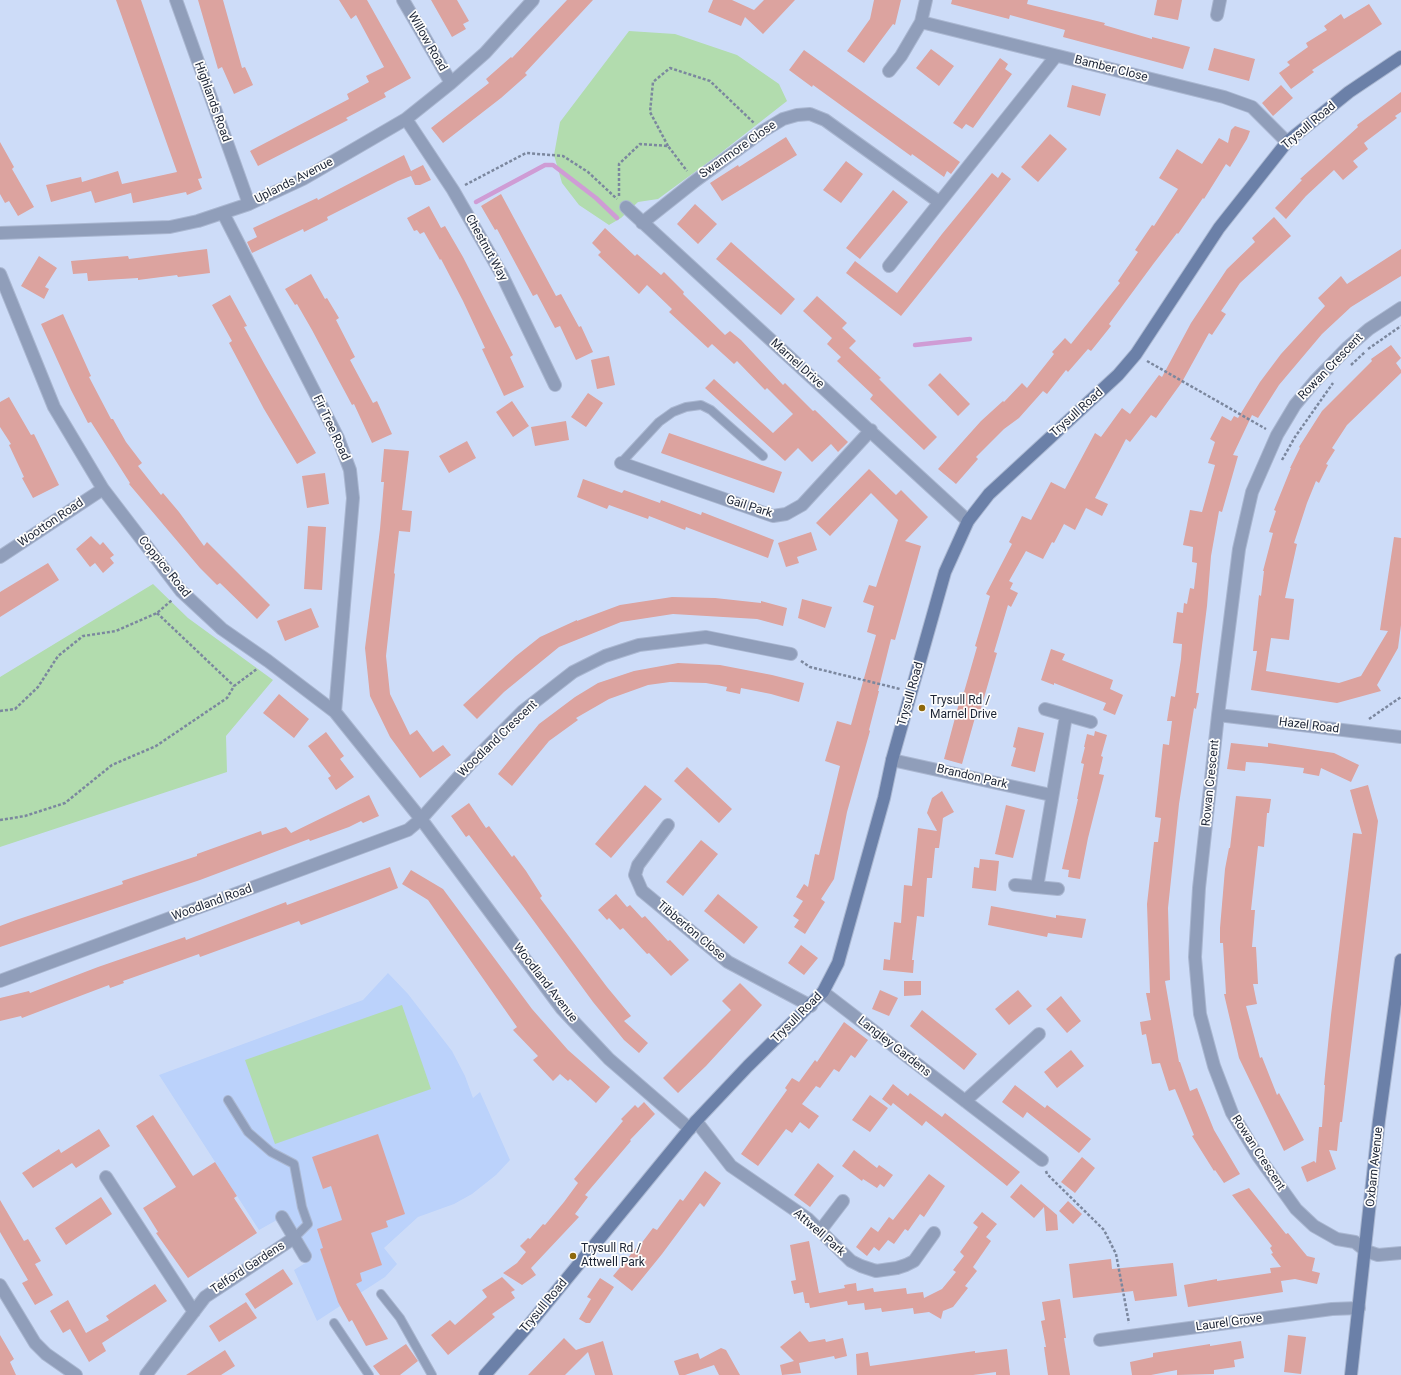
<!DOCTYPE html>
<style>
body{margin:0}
canvas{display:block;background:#cddcf8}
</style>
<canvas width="1401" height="1375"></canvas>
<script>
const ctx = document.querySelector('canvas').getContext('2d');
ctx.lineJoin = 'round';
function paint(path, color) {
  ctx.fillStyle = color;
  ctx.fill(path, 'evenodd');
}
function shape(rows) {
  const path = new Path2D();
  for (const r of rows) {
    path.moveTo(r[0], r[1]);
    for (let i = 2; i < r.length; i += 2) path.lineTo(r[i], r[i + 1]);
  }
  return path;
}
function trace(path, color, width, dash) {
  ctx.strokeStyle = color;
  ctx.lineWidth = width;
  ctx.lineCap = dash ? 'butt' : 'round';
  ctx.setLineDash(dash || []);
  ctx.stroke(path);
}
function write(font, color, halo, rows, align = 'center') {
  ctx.font = font + ' Roboto,sans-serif';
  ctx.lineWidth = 3.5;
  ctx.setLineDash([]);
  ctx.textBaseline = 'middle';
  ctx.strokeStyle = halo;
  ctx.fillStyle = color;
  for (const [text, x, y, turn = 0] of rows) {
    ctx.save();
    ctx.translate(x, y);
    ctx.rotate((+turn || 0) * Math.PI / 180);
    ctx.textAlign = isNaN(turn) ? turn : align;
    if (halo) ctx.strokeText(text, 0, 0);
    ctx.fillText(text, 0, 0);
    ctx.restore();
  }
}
paint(shape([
 [388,973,408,994,452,1051,465,1076,473,1098,480,1092,510,1160,496,1175,472,1194,454,1204,418,1217,384,1248,397,1264,385,1277,317,1321,294,1270,312,1259,299,1235,284,1216,259,1230,159,1075,363,1000]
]), '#bbd2fb');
paint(shape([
 [629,31,675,34,737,55,779,84,787,101,718,155,658,199,638,202,621,218,609,225,579,205,562,183,554,155,560,122],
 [153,584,188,618,273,680,226,736,227,772,0,847,0,677],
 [402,1005,431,1089,275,1144,245,1060]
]), '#b2dcae');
trace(shape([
 [476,202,545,165,553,165,596,198,617,218],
 [915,345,970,339]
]), '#cf9cd5', 4.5);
paint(shape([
 [116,0,141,0,202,178,198,179,202,189,187,195,186,192,133,203,131,193,95,203,91,191,51,202,46,185,81,177,82,182,118,171,122,184,177,172],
 [198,0,223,0,242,68,245,67,253,85,234,94,222,67,218,69],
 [339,0,367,0,411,78,384,93,386,97,346,118,348,120,258,166,250,151,349,99,347,94,369,82,366,76,384,67,356,15,351,19],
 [431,0,457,0,469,21,463,24,466,29,452,37],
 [567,0,593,0,525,73,527,75,501,98,443,143,431,128,489,83,486,79,511,57,512,58],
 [713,0,732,0,754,10,764,0,795,0,763,34,745,17,741,26,708,12],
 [874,0,901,0,895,25,893,24,864,63,847,51,870,19],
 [952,0,1028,0,1027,4,1105,23,1104,25,1152,39,1152,37,1190,47,1183,69,1063,37,1065,30,1010,15,1009,19,951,4],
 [1157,0,1182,0,1178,20,1154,15],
 [1369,4,1382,24,1312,70,1314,72,1291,89,1279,73,1290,65,1287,62,1308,47,1306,43,1327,30,1324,26,1341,14,1344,19],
 [1214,48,1255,59,1249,81,1208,70],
 [931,49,954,66,939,86,916,68],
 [804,50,960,162,951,174,947,171,944,177,912,154,911,156,813,85,812,87,789,70],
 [1000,58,1008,64,1005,69,1012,74,973,128,966,124,962,129,953,123],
 [1072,85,1106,94,1100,116,1067,107],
 [1281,85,1293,98,1273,116,1262,103],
 [1401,92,1401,112,1395,116,1397,118,1364,143,1368,149,1353,161,1358,167,1343,180,1334,170,1306,196,1286,219,1275,208,1302,180,1300,179,1358,127,1357,125],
 [1235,126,1250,131,1247,139,1230,167,1226,164,1204,199,1203,198,1178,234,1177,233,1154,263,1109,324,1111,326,1091,351,1088,349,1068,372,1066,370,1047,394,1043,391,1019,418,1004,429,976,457,978,459,956,484,938,469,981,421,1003,401,1004,402,1022,383,1027,388,1054,354,1052,352,1065,338,1071,344,1120,283,1118,281,1138,252,1135,250,1152,225,1154,226,1178,189,1159,178,1177,149,1202,164,1219,138,1228,143,1231,130],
 [1050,134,1067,149,1038,182,1021,167],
 [786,137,797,155,722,201,710,183,738,165,739,167],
 [0,142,14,167,12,169,34,207,18,216,9,201,5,203,0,194],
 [404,155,411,171,423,165,431,180,420,185,415,185,411,176,398,181,327,217,328,220,304,232,303,229,252,253,247,242,257,237,253,228,317,198,318,200],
 [846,161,863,174,841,203,823,190],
 [1002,172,1011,179,901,316,846,273,855,261,897,293,942,234,992,173,998,178],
 [893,190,908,202,860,259,846,248],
 [501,194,556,296,561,294,579,327,581,326,593,352,576,360,560,326,555,328,537,294,533,296,497,229,495,230,481,206],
 [695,204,717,224,698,244,677,224],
 [429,206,441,228,445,226,463,257,513,355,510,357,524,387,504,396,482,349,485,348,463,301,441,259,440,260,424,232,420,234,417,230,414,231,407,218],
 [1274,217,1291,236,1240,283,1221,311,1226,314,1212,335,1209,333,1182,382,1156,418,1151,415,1130,442,1126,439,1095,498,1108,504,1102,516,1086,508,1075,530,1064,524,1054,543,1052,542,1043,559,1026,551,1009,581,1013,583,1010,589,1018,593,1011,607,1008,605,994,652,997,653,979,715,976,714,962,764,944,759,962,692,964,692,977,647,975,646,990,596,986,594,1012,544,1009,542,1022,516,1031,520,1051,482,1065,489,1095,433,1101,437,1122,408,1130,414,1159,375,1162,377,1191,323,1227,269,1255,242,1252,238],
 [605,228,635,256,637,254,661,275,664,272,684,292,683,294,725,335,730,331,741,340,783,385,785,383,813,411,815,410,848,442,838,452,831,444,812,462,798,448,785,461,705,388,714,379,773,433,793,414,767,388,765,390,737,361,734,364,712,344,708,348,669,312,672,309,647,285,639,294,598,255,601,252,592,243],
 [731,242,795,299,781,315,716,259],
 [207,249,210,273,178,277,177,275,138,280,138,278,88,281,87,273,73,274,71,261,128,256,129,259],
 [1401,249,1401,276,1351,307,1322,334,1279,385,1258,418,1252,415,1233,455,1238,456,1222,512,1219,511,1211,556,1207,606,1196,693,1199,693,1196,709,1194,708,1179,804,1168,908,1170,980,1165,981,1179,1062,1180,1062,1190,1091,1197,1088,1214,1130,1240,1174,1224,1183,1215,1170,1214,1171,1192,1136,1194,1135,1175,1089,1169,1091,1160,1063,1152,1064,1146,1034,1142,1035,1140,1022,1151,1020,1146,993,1150,993,1147,904,1154,842,1158,842,1161,818,1155,817,1163,744,1169,745,1172,721,1167,721,1171,696,1175,697,1181,659,1182,644,1173,643,1177,612,1183,613,1184,603,1187,604,1190,588,1194,589,1197,563,1192,562,1193,547,1183,545,1190,510,1202,512,1215,465,1208,463,1215,442,1210,439,1222,416,1231,421,1234,416,1238,418,1260,382,1281,354,1325,306,1318,298,1341,276,1347,284],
 [39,256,57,268,45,287,49,289,44,299,21,286],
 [311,274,325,299,327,298,339,318,336,320,355,357,350,360,373,403,377,401,392,434,372,443,354,404,352,405,312,330,297,304,295,305,285,289],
 [230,295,247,326,244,327,265,365,316,453,297,464,264,409,229,343,232,341,212,305],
 [817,296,847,323,842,328,856,341,849,348,881,378,879,379,937,437,924,450,870,399,873,395,837,361,841,357,827,344,832,338,803,311],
 [63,314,91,376,89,377,111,419,113,419,126,442,142,463,138,466,161,495,163,493,179,512,204,546,207,542,270,605,257,619,220,583,217,585,200,568,129,484,130,483,91,422,88,423,71,390,41,324],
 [1391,345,1401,358,1396,363,1401,370,1401,373,1347,425,1332,448,1335,450,1326,464,1328,465,1319,483,1316,481,1307,503,1294,543,1297,544,1285,598,1294,599,1289,640,1271,638,1266,671,1339,683,1361,676,1388,631,1380,630,1394,537,1401,538,1401,625,1398,648,1377,685,1381,691,1337,703,1251,690,1257,651,1253,651,1259,595,1261,596,1264,571,1263,571,1273,533,1269,532,1276,511,1274,510,1291,468,1290,468,1300,448,1299,447,1322,411,1372,361,1371,359],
 [609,356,615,385,597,389,591,360],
 [940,373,970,404,958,416,928,385],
 [588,393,603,403,586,427,571,417],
 [9,397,31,435,34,434,59,485,33,498,22,478,24,477,9,445,11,444,0,427,0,402],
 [512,401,529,426,513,437,496,412],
 [566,421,569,440,535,446,531,427],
 [669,433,782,472,774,493,661,453],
 [467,441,476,458,449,473,439,456],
 [384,449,409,451,402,510,412,511,410,532,399,531,394,573,395,574,386,656,390,694,410,735,417,730,433,752,443,745,451,755,420,778,390,737,370,696,365,648,380,529,384,482,381,482],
 [869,469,896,495,901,490,928,517,905,541,921,546,895,640,891,639,878,691,879,691,869,730,870,731,847,812,834,879,821,899,825,902,805,934,794,927,799,920,793,916,803,901,796,897,804,884,808,887,815,854,819,855,840,766,825,761,837,721,851,725,876,635,867,632,874,606,863,602,869,585,876,587,898,520,871,493,830,536,816,523],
 [325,473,329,504,307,508,302,476],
 [583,479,622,493,624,490,660,503,661,500,701,515,702,512,774,540,768,558,686,527,685,530,649,516,648,519,609,505,607,509,577,497],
 [308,526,326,527,322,590,304,589],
 [811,532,817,550,797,557,799,563,786,567,778,543],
 [91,536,100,545,103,542,114,555,110,558,114,563,103,573,95,563,90,567,76,549],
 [48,563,59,580,0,617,0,592],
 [672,597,715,598,761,603,761,601,787,608,783,626,757,619,673,614,621,622,559,647,504,692,477,719,463,705,516,656,540,637,577,620,577,621,620,605],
 [802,599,832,607,825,628,798,618],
 [311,608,319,627,285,641,277,621],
 [1051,649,1065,654,1062,660,1113,680,1110,689,1123,695,1115,715,1103,710,1106,703,1054,683,1054,685,1041,680],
 [678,663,720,665,772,675,804,683,799,702,771,694,741,688,740,694,726,691,727,687,706,683,670,682,648,685,609,699,576,718,578,720,549,741,512,786,498,774,539,724,575,697,598,683,634,671],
 [279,694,309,719,294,738,263,713],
 [1018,727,1044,733,1035,772,1011,766,1016,748,1013,747],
 [1095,731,1107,735,1101,756,1103,757,1099,774,1104,775,1088,838,1080,879,1068,877,1069,870,1062,869,1078,799,1077,799,1084,764,1081,763,1085,747,1084,747,1087,734,1094,736],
 [326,732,344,756,340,759,354,777,336,790,328,778,331,776,308,746],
 [1231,743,1268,747,1268,743,1334,753,1359,765,1351,782,1321,768,1319,776,1303,773,1304,768,1261,763,1246,762,1245,771,1227,769],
 [687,767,732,809,719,823,674,781],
 [645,785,662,799,611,858,595,844],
 [1368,785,1378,821,1342,1122,1340,1122,1337,1151,1329,1150,1336,1169,1307,1182,1301,1167,1314,1161,1316,1163,1319,1127,1322,1127,1325,1085,1324,1085,1331,1015,1353,833,1362,834,1350,790],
 [942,791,954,812,943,818,939,848,935,848,932,878,927,878,924,917,917,916,912,960,914,960,913,973,883,970,884,959,890,960,894,922,901,923,904,885,912,886,918,828,937,831,927,813,932,798],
 [369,795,379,816,363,823,361,821,349,827,310,841,309,839,200,880,0,947,0,926,16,920,123,884,122,881,197,856,197,854,261,831,262,835,286,827,291,833],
 [1236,796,1271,799,1269,813,1267,813,1264,847,1258,846,1251,910,1255,910,1252,947,1256,947,1258,984,1253,984,1257,1004,1246,1006,1260,1058,1262,1057,1277,1095,1279,1093,1304,1140,1284,1151,1239,1058,1224,994,1226,994,1223,943,1220,943,1220,928,1225,869,1229,848,1230,848],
 [469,803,486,828,489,826,512,857,514,855,526,871,542,896,540,898,607,987,631,1016,624,1021,648,1043,639,1053,624,1040,593,1002,525,909,469,835,466,837,451,816],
 [1006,805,1025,810,1013,858,995,854],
 [701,840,718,854,683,896,666,882],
 [980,859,999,861,996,891,972,888,974,867,979,868],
 [390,867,398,888,368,900,301,925,299,921,200,957,199,954,123,981,124,983,110,988,109,985,22,1018,21,1016,0,1021,0,998,29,991,30,993,98,967,185,937,186,940,286,902,287,905],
 [411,870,443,889,532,1009,568,1050,610,1087,596,1103,570,1079,568,1081,560,1074,553,1081,533,1060,538,1056,513,1030,517,1027,428,900,402,884],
 [616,894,627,907,630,905,642,918,645,916,668,941,670,940,689,960,671,976,649,953,647,954,623,928,620,930,609,918,607,920,598,910],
 [718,894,758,927,744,944,704,911],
 [991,906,1056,918,1056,915,1086,919,1082,938,1048,933,1047,937,988,925],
 [801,945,818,958,804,975,788,963],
 [904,981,921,981,921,995,904,996],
 [740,983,762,1005,706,1066,678,1093,663,1078,731,1010,722,1001],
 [880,990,898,998,889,1016,872,1009],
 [1018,990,1032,1006,1009,1025,995,1009],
 [1061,996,1081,1021,1067,1033,1046,1009],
 [922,1010,977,1054,964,1070,910,1026],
 [844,1022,868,1040,855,1058,851,1055,839,1072,834,1069,820,1088,816,1086,802,1104,819,1116,809,1129,800,1122,792,1133,786,1129,758,1166,741,1154,787,1090,785,1088,792,1078,799,1082,815,1060,817,1062],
 [1071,1050,1084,1066,1057,1088,1044,1072],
 [893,1084,908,1096,910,1093,942,1117,945,1113,1020,1172,1007,1186,926,1121,922,1126,893,1103,891,1106,882,1099],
 [1015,1085,1045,1108,1047,1105,1091,1139,1079,1153,1027,1112,1023,1118,1002,1102],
 [870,1095,888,1108,870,1132,852,1120],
 [644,1102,655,1114,630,1140,631,1141,585,1195,588,1197,575,1214,579,1217,531,1268,536,1275,522,1285,503,1273,517,1263,526,1252,520,1246,528,1238,530,1239,543,1224,545,1225,564,1202,578,1183,574,1179,623,1121,621,1119,635,1105,638,1108],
 [153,1115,193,1176,215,1162,237,1196,234,1198,257,1233,188,1278,156,1233,158,1232,143,1208,176,1187,136,1126],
 [99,1129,110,1146,76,1168,72,1163,33,1188,22,1173,59,1149,61,1153],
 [378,1134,405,1214,386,1221,388,1227,371,1233,382,1265,360,1273,362,1281,356,1284,388,1339,366,1346,352,1320,349,1322,338,1302,320,1249,323,1248,317,1229,342,1220,331,1186,323,1189,312,1157],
 [854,1150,877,1168,879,1165,893,1175,884,1187,880,1184,877,1188,863,1179,862,1181,842,1166],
 [1082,1157,1095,1168,1075,1193,1061,1182],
 [818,1163,834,1176,810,1207,794,1195],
 [705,1171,721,1183,704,1207,700,1203,662,1254,632,1291,613,1276,636,1248,637,1249,653,1228,657,1230,680,1199,683,1201],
 [929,1174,945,1186,924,1217,920,1214,908,1231,905,1229,894,1244,888,1240,879,1251,874,1247,867,1256,856,1247,871,1227,878,1232,889,1217,893,1220],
 [1021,1184,1057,1215,1058,1230,1046,1231,1044,1207,1034,1218,1010,1197],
 [1249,1188,1286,1234,1288,1233,1307,1256,1315,1258,1312,1271,1320,1273,1317,1284,1295,1279,1281,1281,1283,1292,1188,1307,1184,1285,1217,1279,1217,1281,1271,1273,1270,1268,1281,1267,1271,1254,1273,1253,1270,1248,1272,1246,1232,1195],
 [101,1197,112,1214,66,1245,55,1228],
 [0,1200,24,1241,28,1239,41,1261,35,1264,53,1295,35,1305,22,1283,28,1280,0,1232],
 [1068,1201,1082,1214,1073,1224,1059,1211],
 [982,1212,997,1224,986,1237,991,1241,973,1267,977,1271,965,1286,968,1288,953,1307,943,1311,941,1319,929,1312,914,1314,913,1308,882,1312,881,1308,865,1310,864,1303,848,1305,847,1301,810,1308,809,1303,805,1303,803,1292,794,1294,791,1281,796,1280,790,1245,809,1241,819,1293,845,1288,844,1285,856,1283,857,1291,873,1288,874,1292,906,1288,907,1294,923,1292,924,1298,942,1289,956,1272,953,1270,964,1256,960,1252,978,1227,973,1223],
 [1111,1259,1112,1269,1173,1263,1177,1296,1135,1301,1133,1291,1073,1298,1069,1264],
 [283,1269,293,1284,255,1309,245,1294],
 [502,1277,515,1290,511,1292,515,1298,492,1314,495,1317,448,1355,431,1335,450,1320,455,1325,487,1297,482,1290],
 [600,1278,614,1287,590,1323,586,1323,579,1319,591,1299,587,1297],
 [155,1284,167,1301,102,1343,106,1351,89,1362,70,1329,63,1333,50,1311,68,1300,86,1333,109,1320,106,1316],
 [1060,1299,1066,1338,1064,1338,1070,1375,1048,1375,1044,1347,1046,1347,1041,1321,1045,1320,1042,1302],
 [246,1302,257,1318,219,1342,209,1326],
 [800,1331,809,1342,825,1339,826,1342,843,1338,847,1356,835,1359,834,1356,799,1363,801,1373,782,1375,780,1365,794,1361,780,1347],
 [0,1335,14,1359,10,1362,16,1375,0,1375],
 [1288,1335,1306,1337,1301,1374,1284,1372],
 [564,1338,576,1350,603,1341,613,1375,595,1375,588,1352,565,1375,528,1375],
 [1241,1341,1244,1358,1234,1360,1235,1367,1214,1370,1214,1374,1177,1375,1177,1370,1151,1375,1132,1375,1130,1362,1153,1357,1153,1353,1210,1344,1210,1346],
 [406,1344,418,1361,400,1375,380,1375,373,1366],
 [721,1348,726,1350,740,1375,719,1375,714,1365,685,1375,679,1375,674,1361,698,1353,700,1359],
 [1007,1349,1010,1375,996,1375,996,1372,973,1375,857,1375,856,1354,868,1352,870,1366,975,1351,975,1353],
 [225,1350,235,1366,221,1375,186,1375]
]), '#dca39f');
const lane = shape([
 [621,463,659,422,673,412,686,407,701,405,711,410,763,456],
 [228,1100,248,1132,271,1152,294,1164,302,1207,308,1224,294,1238],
 [381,1294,400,1318,432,1375],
 [334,1323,369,1375]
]);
const street = shape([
 [176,0,249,204],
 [403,0,451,83],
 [1217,15,1220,0],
 [921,22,1224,97,1252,107,1287,142],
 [889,71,901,56,921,22,926,0],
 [406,119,453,190,502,275,555,385],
 [626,207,968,521],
 [223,213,338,438,350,470,353,498,335,712],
 [642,223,695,181,763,131,783,119,797,115,810,114,825,120,939,202],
 [0,233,170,227,198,221,249,204,303,179,406,119,451,83,485,53,533,0],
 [889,266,1056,56],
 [0,274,54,407,103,489,181,591,222,629,268,661,335,712,421,819,562,1009,609,1059,690,1129],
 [1401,308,1369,329,1348,347,1315,381,1295,405,1277,435,1252,492,1239,549,1218,715,1199,888,1195,957,1200,1014,1214,1066,1232,1113,1258,1156,1296,1209,1314,1226,1337,1239,1355,1242,1366,1251,1378,1255,1401,1253],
 [621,463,773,516,786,514,802,505,871,430],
 [0,557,103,489],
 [1045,709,1091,722],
 [1218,715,1401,737],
 [892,760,1051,795],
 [668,825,638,865,635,875,642,891,728,962,811,1006],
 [1015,885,1058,889],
 [1037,887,1066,716],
 [0,981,408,830,421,819,470,764,523,711,573,672,605,656,639,645,706,637,791,654],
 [823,992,1042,1160],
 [965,1101,1039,1034],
 [696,1121,731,1166,808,1219,851,1261,861,1266,876,1271,897,1268,906,1265,914,1261,934,1233],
 [106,1177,194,1312],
 [282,1217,305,1256],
 [820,1231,843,1201],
 [0,1285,35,1343,46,1354,76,1375],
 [1100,1340,1332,1309,1359,1308],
 [146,1375,205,1297,294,1238]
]);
const secondary = shape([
 [485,1375,528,1326,696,1121,748,1066,823,992,838,963,884,798,892,760,945,572,968,521,989,494,1118,375,1136,354,1219,228,1287,142,1349,92,1401,57],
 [1351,1375,1379,1120,1401,960]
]);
trace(lane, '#aab7d1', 10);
trace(street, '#aab7d1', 14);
trace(secondary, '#aab7d1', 14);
trace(shape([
 [668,146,650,112,653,82,670,68,710,81,754,123],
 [465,185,526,153,563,156,588,172,617,199],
 [619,196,619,164,640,144,668,146,687,171],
 [1368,349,1401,326],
 [1147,361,1266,429],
 [1351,365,1365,352],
 [1282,460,1295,437,1333,383],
 [157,613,234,686],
 [801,661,810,667,900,689],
 [0,711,15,709,38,687,58,656,83,636,116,631,157,613,172,600],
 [1369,719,1401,697],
 [0,820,25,816,65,803,112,765,156,746,227,698,234,686,257,669],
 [1046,1171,1047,1174,1104,1230,1116,1254,1129,1323]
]), '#7b879e', 2.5, [3, 2]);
trace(lane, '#909eba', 8);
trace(street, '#909eba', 12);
trace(secondary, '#6b80a8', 12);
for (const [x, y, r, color] of [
 [922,708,4,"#8e680c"],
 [573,1256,4,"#8e680c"]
]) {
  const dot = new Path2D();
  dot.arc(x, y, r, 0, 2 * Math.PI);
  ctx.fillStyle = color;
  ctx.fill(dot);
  trace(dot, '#fdfdfd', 1.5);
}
write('12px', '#1c2435', '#fdfdfd', [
 ["Willow Road",427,42,60],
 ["Bamber Close",1111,69,14],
 ["Highlands Road",212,102,70],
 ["Trysull Road",1309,126,-40],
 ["Swanmore Close",738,150,-35],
 ["Uplands Avenue",294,181,-27],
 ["Chestnut Way",486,248,61],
 ["Marnel Drive",797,364,42],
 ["Rowan Crescent",1331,367,-46],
 ["Trysull Road",1077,413,-42],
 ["Fir Tree Road",331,428,65],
 ["Gail Park",749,507,18],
 ["Wootton Road",51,523,-34],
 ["Coppice Road",164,567,51],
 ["Trysull Road",911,694,-74],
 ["Hazel Road",1309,726,7],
 ["Woodland Crescent",498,739,-44],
 ["Brandon Park",972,777,13],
 ["Rowan Crescent",1211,783,-84],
 ["Woodland Road",212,903,-20],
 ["Tibberton Close",691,931,40],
 ["Woodland Avenue",545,983,52],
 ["Trysull Road",797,1018,-45],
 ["Langley Gardens",894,1047,38],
 ["Rowan Crescent",1258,1153,57],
 ["Oxbarn Avenue",1375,1167,-84],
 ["Attwell Park",819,1233,41],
 ["Telford Gardens",248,1268,-33],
 ["Trysull Road",544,1306,-50],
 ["Laurel Grove",1229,1323,-8]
]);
write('12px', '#1c2435', '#fdfdfd', [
 ["Trysull Rd /",930,701],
 ["Marnel Drive",930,715],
 ["Trysull Rd /",581,1249],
 ["Attwell Park",581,1263]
], 'left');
</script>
